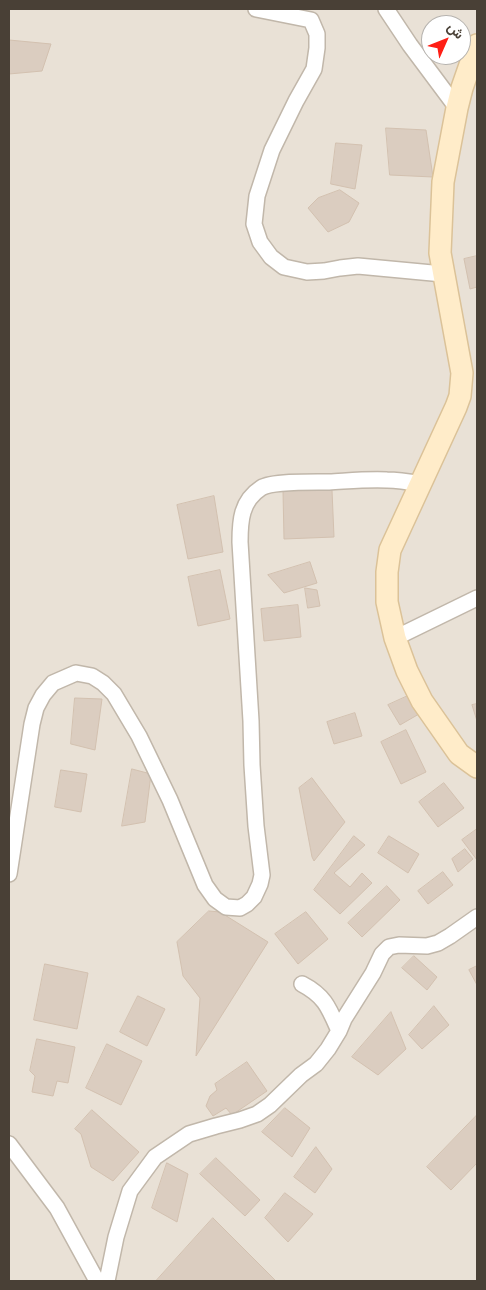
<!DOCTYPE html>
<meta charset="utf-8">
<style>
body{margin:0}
#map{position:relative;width:486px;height:1290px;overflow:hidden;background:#f5f0e9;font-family:"Titillium Web",Vazirmatn,sans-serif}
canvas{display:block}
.frame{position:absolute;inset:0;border:10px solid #494036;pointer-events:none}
.north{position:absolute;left:421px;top:15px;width:50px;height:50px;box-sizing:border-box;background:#fff;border:1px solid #b6b3af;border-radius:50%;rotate:46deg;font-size:14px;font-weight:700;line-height:20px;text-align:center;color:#494036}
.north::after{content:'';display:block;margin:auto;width:18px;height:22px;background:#ff1f16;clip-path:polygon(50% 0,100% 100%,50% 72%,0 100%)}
</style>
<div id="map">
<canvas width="486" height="1290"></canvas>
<div class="frame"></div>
<div class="north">ش</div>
</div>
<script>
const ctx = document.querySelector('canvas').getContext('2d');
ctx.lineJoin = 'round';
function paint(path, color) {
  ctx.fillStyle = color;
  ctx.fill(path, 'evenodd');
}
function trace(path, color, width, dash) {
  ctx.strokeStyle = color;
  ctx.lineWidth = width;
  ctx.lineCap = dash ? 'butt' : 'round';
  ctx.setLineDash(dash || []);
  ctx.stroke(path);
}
const residential = new Path2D(`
 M 9,9 L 477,9 L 477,1281 L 9,1281 ZM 431,25 L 461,25 L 461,55 L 431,55 Z`);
const building = new Path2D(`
 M 9,40 L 51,44 L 42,71 L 9,74 Z
 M 386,128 L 426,130 L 433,177 L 390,175 Z
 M 336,143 L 362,145 L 355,189 L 331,184 Z
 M 340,190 L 359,203 L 349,222 L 328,232 L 308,208 L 318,198 Z
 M 477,256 L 477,287 L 470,289 L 464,259 Z
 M 332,490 L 334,537 L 284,539 L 283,491 Z
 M 214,496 L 223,552 L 188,559 L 177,505 Z
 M 310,562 L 317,583 L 284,593 L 268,575 Z
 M 220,570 L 230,619 L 198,626 L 188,577 Z
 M 305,588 L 317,590 L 320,606 L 308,608 Z
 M 298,605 L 301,637 L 264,641 L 261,609 Z
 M 410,695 L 419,714 L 400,725 L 388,705 Z
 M 75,698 L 102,699 L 95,750 L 71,744 Z
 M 477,704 L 477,721 L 472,705 Z
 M 355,713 L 362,736 L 334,744 L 327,722 Z
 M 406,730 L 426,772 L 401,784 L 381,742 Z
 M 132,769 L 151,774 L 145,822 L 122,826 Z
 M 61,770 L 87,774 L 81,812 L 55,807 Z
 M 312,778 L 345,822 L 314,861 L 312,857 L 299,788 Z
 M 444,783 L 464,808 L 438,827 L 419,802 Z
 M 477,829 L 477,860 L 462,840 Z
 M 354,836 L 365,845 L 334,873 L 350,887 L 362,873 L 372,883 L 340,914 L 314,890 Z
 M 389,836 L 419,854 L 408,873 L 378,853 Z
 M 465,849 L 473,859 L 458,872 L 452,859 Z
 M 443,872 L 453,885 L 428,904 L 418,891 Z
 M 387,886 L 400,900 L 362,937 L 348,923 Z
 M 209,911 L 220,912 L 268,942 L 196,1056 L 200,998 L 183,976 L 177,942 Z
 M 306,912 L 328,939 L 298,964 L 275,934 Z
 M 414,956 L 437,977 L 427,990 L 402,968 Z
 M 45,964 L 88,973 L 77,1029 L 34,1020 Z
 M 477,966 L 477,985 L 469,970 Z
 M 138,996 L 165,1009 L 147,1046 L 120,1032 Z
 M 434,1006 L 449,1025 L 422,1049 L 409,1035 Z
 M 391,1012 L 406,1049 L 378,1075 L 352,1057 Z
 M 37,1039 L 75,1047 L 68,1083 L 57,1081 L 53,1096 L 32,1092 L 35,1076 L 30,1071 Z
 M 107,1044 L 142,1061 L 121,1105 L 86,1088 Z
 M 247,1062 L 267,1091 L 232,1115 L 226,1108 L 213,1116 L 206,1106 L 210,1096 L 217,1090 L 215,1084 Z
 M 285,1108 L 310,1128 L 292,1157 L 262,1132 Z
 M 92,1110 L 139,1152 L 113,1181 L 91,1167 L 81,1134 L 75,1129 Z
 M 477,1115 L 477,1163 L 451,1190 L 427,1167 Z
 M 316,1147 L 332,1169 L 315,1193 L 294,1177 Z
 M 216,1158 L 260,1200 L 245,1216 L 200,1174 Z
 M 167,1163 L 188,1174 L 177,1222 L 152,1208 Z
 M 285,1193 L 313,1214 L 288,1242 L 265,1218 Z
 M 213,1218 L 276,1281 L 156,1281 Z`);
const street = new Path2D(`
 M 256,9 L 311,20 L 317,34 L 317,48 L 314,69 L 296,101 L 272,150 L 257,196 L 254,224 L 260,242 L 271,257 L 284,267 L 307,272 L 324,271 L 340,268 L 358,266 L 443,274
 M 386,9 L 410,45 L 457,108
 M 395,638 L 477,598
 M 9,874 L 32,724 L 36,708 L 43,695 L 53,683 L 76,673 L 92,676 L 103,683 L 114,694 L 139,736 L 170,800 L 205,885 L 215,899 L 226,907 L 240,908 L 247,904 L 254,897 L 260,884 L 262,875 L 256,826 L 252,765 L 251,721 L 240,542 C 240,521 241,501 261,488 C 272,481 314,482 329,482 C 348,481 367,479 387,480 C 398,480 410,482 421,484
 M 302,984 C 325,996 329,1008 339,1031
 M 9,1144 L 57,1208 L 97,1281
 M 107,1281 L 116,1237 L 130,1191 L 155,1157 L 189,1134 L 216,1126 L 240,1120 L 257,1114 L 270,1105 L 301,1075 L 316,1064 L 328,1049 L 339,1031 L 344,1019 L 373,973 L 382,954 L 389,947 L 399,945 L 427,946 L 438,943 L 450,936 L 477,917`);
const secondary = new Path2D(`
 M 477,45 L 462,88 L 457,108 L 443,182 L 442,206 L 440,253 L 462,373 L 460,396 L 456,407 L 390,550 L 387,572 L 387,602 L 395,638 L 407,671 L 422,701 L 459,754 L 477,767`);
paint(residential, '#e9e1d6');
paint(building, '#dbcdc0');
trace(building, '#d3c1b0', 1);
trace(street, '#c1b7aa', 18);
trace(secondary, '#dbc298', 24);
trace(street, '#fff', 15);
trace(secondary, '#ffecc9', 21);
</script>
